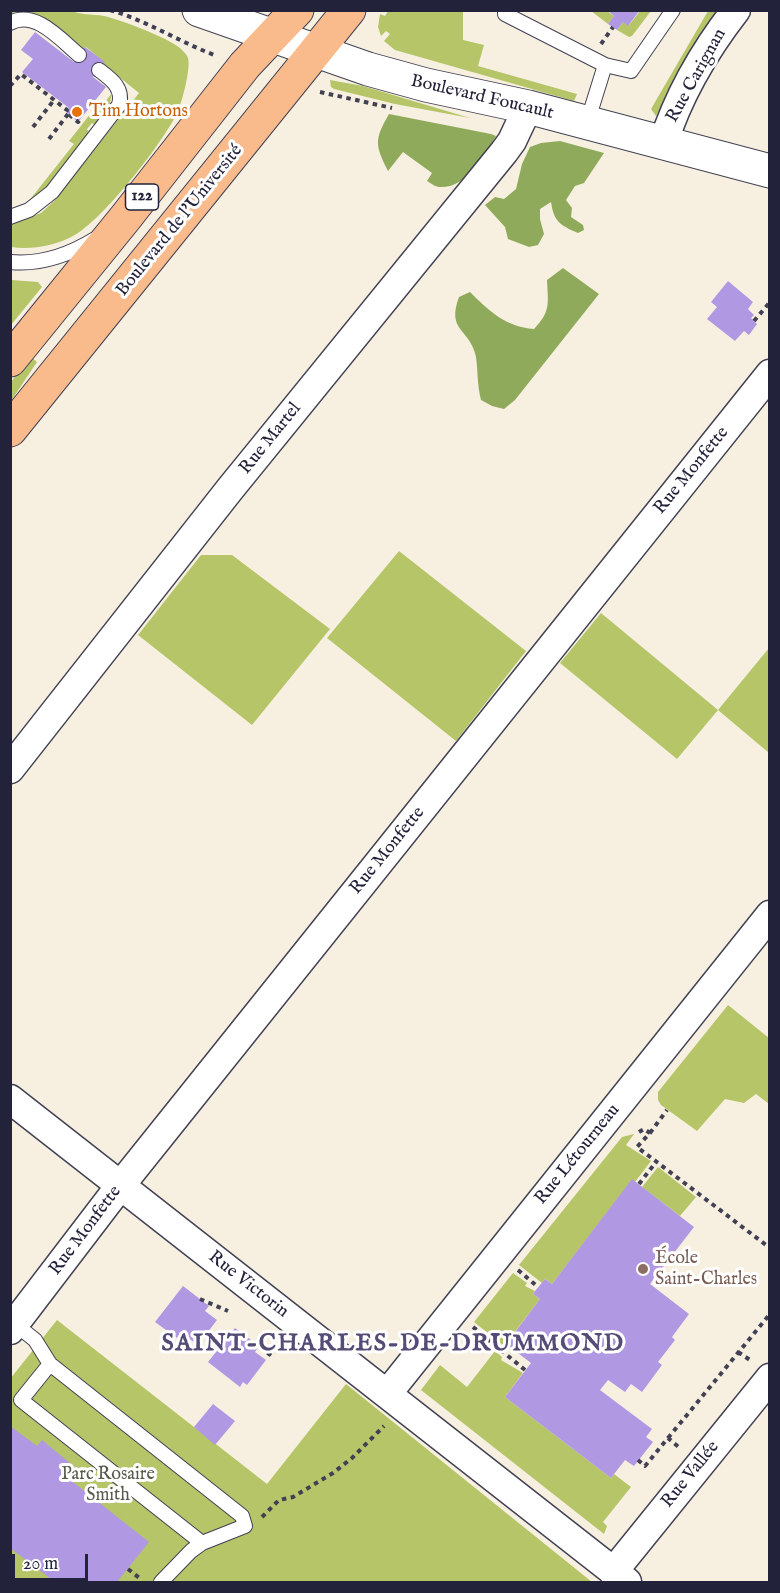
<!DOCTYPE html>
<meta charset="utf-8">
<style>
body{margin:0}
#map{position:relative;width:780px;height:1593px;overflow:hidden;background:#f7f0e1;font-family:"IM FELL English",serif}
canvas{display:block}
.frame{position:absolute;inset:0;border:12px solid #22223b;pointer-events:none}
.scale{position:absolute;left:12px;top:1554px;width:76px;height:27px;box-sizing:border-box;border:3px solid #22223b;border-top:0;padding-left:8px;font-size:18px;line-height:21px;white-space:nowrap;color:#22223b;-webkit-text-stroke:4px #fff;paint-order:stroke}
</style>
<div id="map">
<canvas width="780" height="1593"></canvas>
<div class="frame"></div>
<div class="scale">20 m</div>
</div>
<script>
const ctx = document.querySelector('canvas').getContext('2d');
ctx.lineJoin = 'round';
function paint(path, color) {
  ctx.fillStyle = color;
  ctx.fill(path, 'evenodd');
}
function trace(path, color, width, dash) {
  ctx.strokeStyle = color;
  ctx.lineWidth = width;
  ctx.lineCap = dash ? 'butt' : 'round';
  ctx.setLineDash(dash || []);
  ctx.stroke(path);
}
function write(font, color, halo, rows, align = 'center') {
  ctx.font = font + ' "IM FELL English",serif';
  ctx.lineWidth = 6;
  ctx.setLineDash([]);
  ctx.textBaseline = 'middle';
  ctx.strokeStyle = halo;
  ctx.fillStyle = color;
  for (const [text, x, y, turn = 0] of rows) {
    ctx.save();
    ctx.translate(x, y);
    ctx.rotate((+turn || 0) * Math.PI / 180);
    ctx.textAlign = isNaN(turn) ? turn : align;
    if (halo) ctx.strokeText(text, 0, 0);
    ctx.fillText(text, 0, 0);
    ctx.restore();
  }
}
const green = new Path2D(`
 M 68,10 C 80,15 92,14 104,16 C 119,19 175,40 183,51 C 185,53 187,55 188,58 C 191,68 182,102 178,111 C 164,142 102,221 73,236 C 55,246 30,250 11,247 L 11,224 L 41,213 L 54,201 L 139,93 L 103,64 L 104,62 L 86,47 L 84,49 C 63,33 39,3 10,14 L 12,11 Z
 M 388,11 L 463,11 L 463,40 L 484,45 L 478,66 L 577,94 L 574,101 L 395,50 L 384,41 L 390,34 L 386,31 L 381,36 L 378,27 L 380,14 L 385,16 Z
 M 591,11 L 607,11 L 614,16 L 608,24 Z
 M 640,11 L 651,11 L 632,36 L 629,37 L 617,30 L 623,22 L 629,25 Z
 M 708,11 L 717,11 L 656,116 L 651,109 Z
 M 330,80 L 363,86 L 470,118 L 395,104 L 334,89 L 331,87 Z
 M 111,94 C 112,106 103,115 95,125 L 92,123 L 87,129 L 89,132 L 43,191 L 28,202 L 74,144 L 69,141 L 91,113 L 95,116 Z
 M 11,280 L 38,282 L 42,287 L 11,325 Z
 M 30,356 L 37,362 L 11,401 L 11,382 Z
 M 399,551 L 526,651 L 456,741 L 327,638 Z
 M 201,555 L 232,555 L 330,629 L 252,725 L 138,635 Z
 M 601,613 L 718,710 L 769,648 L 769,753 L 718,710 L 677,759 L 560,663 Z
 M 728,1005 L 769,1038 L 769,1104 L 756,1094 L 744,1103 L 725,1099 L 697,1131 L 661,1105 L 658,1100 L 658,1092 Z
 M 634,1134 L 626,1145 L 651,1161 L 635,1182 L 632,1180 L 552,1284 L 545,1279 L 542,1283 L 519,1265 L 622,1137 Z
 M 658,1167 L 696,1197 L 680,1216 L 642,1187 Z
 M 513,1273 L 527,1283 L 525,1286 L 535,1291 L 533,1294 L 540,1299 L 504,1346 L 474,1322 Z
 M 57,1320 L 267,1484 L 346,1384 L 592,1582 L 11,1582 L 10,1379 Z
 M 495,1351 L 502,1357 L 501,1360 L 523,1373 L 505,1397 L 611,1478 L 614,1474 L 631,1487 L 603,1522 L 607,1526 L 604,1534 L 421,1390 L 440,1365 L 467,1387 Z`);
const forest = new Path2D(`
 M 389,114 L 491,134 L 496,136 C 484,156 467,189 439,187 C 436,187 430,183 427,181 L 432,173 L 403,152 L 388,171 C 375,145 374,140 389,114 Z
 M 560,141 L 604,153 L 584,183 L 575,186 L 566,200 L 572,208 L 571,217 L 583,225 L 584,230 L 578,233 C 560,225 554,222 551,202 L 540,209 L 540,219 L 544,234 L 538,245 L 529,247 L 508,239 L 505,227 L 485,205 L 495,197 L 504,199 L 516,189 L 522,164 L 530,147 L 541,143 Z
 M 563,268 L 599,294 L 515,400 L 504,409 L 492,406 L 481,400 C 477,385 478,371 476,357 C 470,328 446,332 459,297 L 470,292 C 489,311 506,327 534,329 C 551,311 548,304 547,280 Z`);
const building = new Path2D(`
 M 607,10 L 640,10 L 628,26 L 623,22 L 617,30 L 608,24 L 614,16 Z
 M 35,32 L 74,62 L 85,47 L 105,62 L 93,77 L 106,87 L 78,122 L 66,112 L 69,108 L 22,72 L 33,59 L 21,50 Z
 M 728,281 L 753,302 L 748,309 L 754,315 L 751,318 L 757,324 L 749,335 L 744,331 L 735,341 L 707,319 L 717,307 L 711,302 Z
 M 632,1179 L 694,1227 L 650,1284 L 689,1314 L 672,1337 L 675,1340 L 658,1362 L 662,1365 L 642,1392 L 631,1384 L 625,1392 L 608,1380 L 600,1390 L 652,1429 L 646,1437 L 653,1442 L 634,1466 L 625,1460 L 611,1478 L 505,1397 L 531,1363 L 506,1344 L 540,1299 L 533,1294 L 535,1291 L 545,1279 L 552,1284 Z
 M 183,1286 L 209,1306 L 205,1311 L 217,1320 L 198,1345 L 181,1333 L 177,1338 L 155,1322 Z
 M 235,1328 L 259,1346 L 255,1352 L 266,1360 L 247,1385 L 243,1382 L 240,1387 L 208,1362 Z
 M 213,1404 L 235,1421 L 215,1445 L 194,1427 Z
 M 10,1426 L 37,1446 L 42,1440 L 76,1468 L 68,1478 L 149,1542 L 117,1582 L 55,1582 L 10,1548 Z`);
const path = new Path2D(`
 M 110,10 C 148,21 181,43 217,56
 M 601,44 L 613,27
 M 10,86 L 21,74 L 67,110 L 66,112 L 78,122 L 80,120
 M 320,92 L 392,108
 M 33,127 L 54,100
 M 49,139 L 68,114
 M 754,321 L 770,302
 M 639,1132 L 644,1129 L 650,1133 L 637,1147 L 770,1248
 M 650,1133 L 667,1110
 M 639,1184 L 656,1162
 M 518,1270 L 538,1287
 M 200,1299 L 228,1311
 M 473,1327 L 525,1370
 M 253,1342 L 273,1357
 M 738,1352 L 750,1360
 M 668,1438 L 770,1314
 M 638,1460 L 645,1466 L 668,1438 L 681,1449
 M 262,1517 L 279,1500 L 293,1497 L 333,1473 L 352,1458 L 384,1426
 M 128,1569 L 142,1580`);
const service = new Path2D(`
 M 505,10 L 505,14 L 605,65
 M 10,23 C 35,9 61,40 79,55
 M 587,123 L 605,65 L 631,71 L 673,10
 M 10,217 L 29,210 L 52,192 L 119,105 C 124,88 111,79 99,70
 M 10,262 C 41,265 69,255 95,239
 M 15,1324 L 35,1340 L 50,1364 L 242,1516 L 245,1526 L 202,1543 L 191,1551 L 161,1582
 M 50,1364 L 21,1400 L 202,1543`);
const minor = new Path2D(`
 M 663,144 C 678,96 705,50 736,10
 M 10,769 L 230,489 L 504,152 L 512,141 L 528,107
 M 10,1099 L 627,1582
 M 10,1330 L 120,1186 L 770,374
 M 387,1394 L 770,915
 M 613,1572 L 770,1378`);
const tertiary = new Path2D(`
 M 199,10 L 368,69 L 426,85 L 528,107 L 770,171`);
const primary = new Path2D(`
 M 10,360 L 126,217 L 245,65 L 297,10
 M 10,430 L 349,10`);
const markers = [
 [77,112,6,"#e8710a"],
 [643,1269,6,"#8d6e63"]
];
const shields = [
 [142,197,33]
];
const shieldNames = [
 ["122",142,197]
];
const streetNames = [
 ["Rue Carignan",697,76,-61],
 ["Boulevard Foucault",482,98,13],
 ["Boulevard de l'Université",180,221,-51],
 ["Rue Martel",271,439,-51],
 ["Rue Monfette",692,471,-51],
 ["Rue Monfette",388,851,-51],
 ["Rue Létourneau",578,1155,-51],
 ["Rue Monfette",86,1231,-53],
 ["Rue Victorin",248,1285,38],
 ["Rue Vallée",691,1475,-51]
];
const foodNames = [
 ["Tim Hortons",89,112]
];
const educationNames = [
 ["École",655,1259],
 ["Saint-Charles",655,1280]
];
const parkNames = [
 ["Parc Rosaire",108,1475],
 ["Smith",108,1496]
];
const districtNames = [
 ["SAINT-CHARLES-DE-DRUMMOND",393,1345]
];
paint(green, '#b5c568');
paint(forest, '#90aa5c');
paint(building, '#b198e3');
trace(service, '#424154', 16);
trace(minor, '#424154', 31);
trace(tertiary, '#424154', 35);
trace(primary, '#424154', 35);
trace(path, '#424154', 4, [4.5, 4.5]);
trace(service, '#fff', 14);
trace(minor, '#fff', 28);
trace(tertiary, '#fff', 33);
trace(primary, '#fabb8c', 33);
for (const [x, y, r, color] of markers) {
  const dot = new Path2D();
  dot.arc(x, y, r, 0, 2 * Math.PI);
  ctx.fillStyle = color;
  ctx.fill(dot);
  trace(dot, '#fff', 2);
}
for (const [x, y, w] of shields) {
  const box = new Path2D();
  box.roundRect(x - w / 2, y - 13, w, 26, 4.5);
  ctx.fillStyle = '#fff';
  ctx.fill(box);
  trace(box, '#22223b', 1.5);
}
write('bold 16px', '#22223b', null, shieldNames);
write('18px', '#22223b', '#fff', streetNames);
write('18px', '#c56008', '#fff', foodNames, 'left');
write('18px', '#785e54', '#fff', educationNames, 'left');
write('18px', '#555b4b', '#fff', parkNames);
ctx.letterSpacing = '1.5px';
write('bold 24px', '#544b76', '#fff', districtNames);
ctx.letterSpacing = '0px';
</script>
